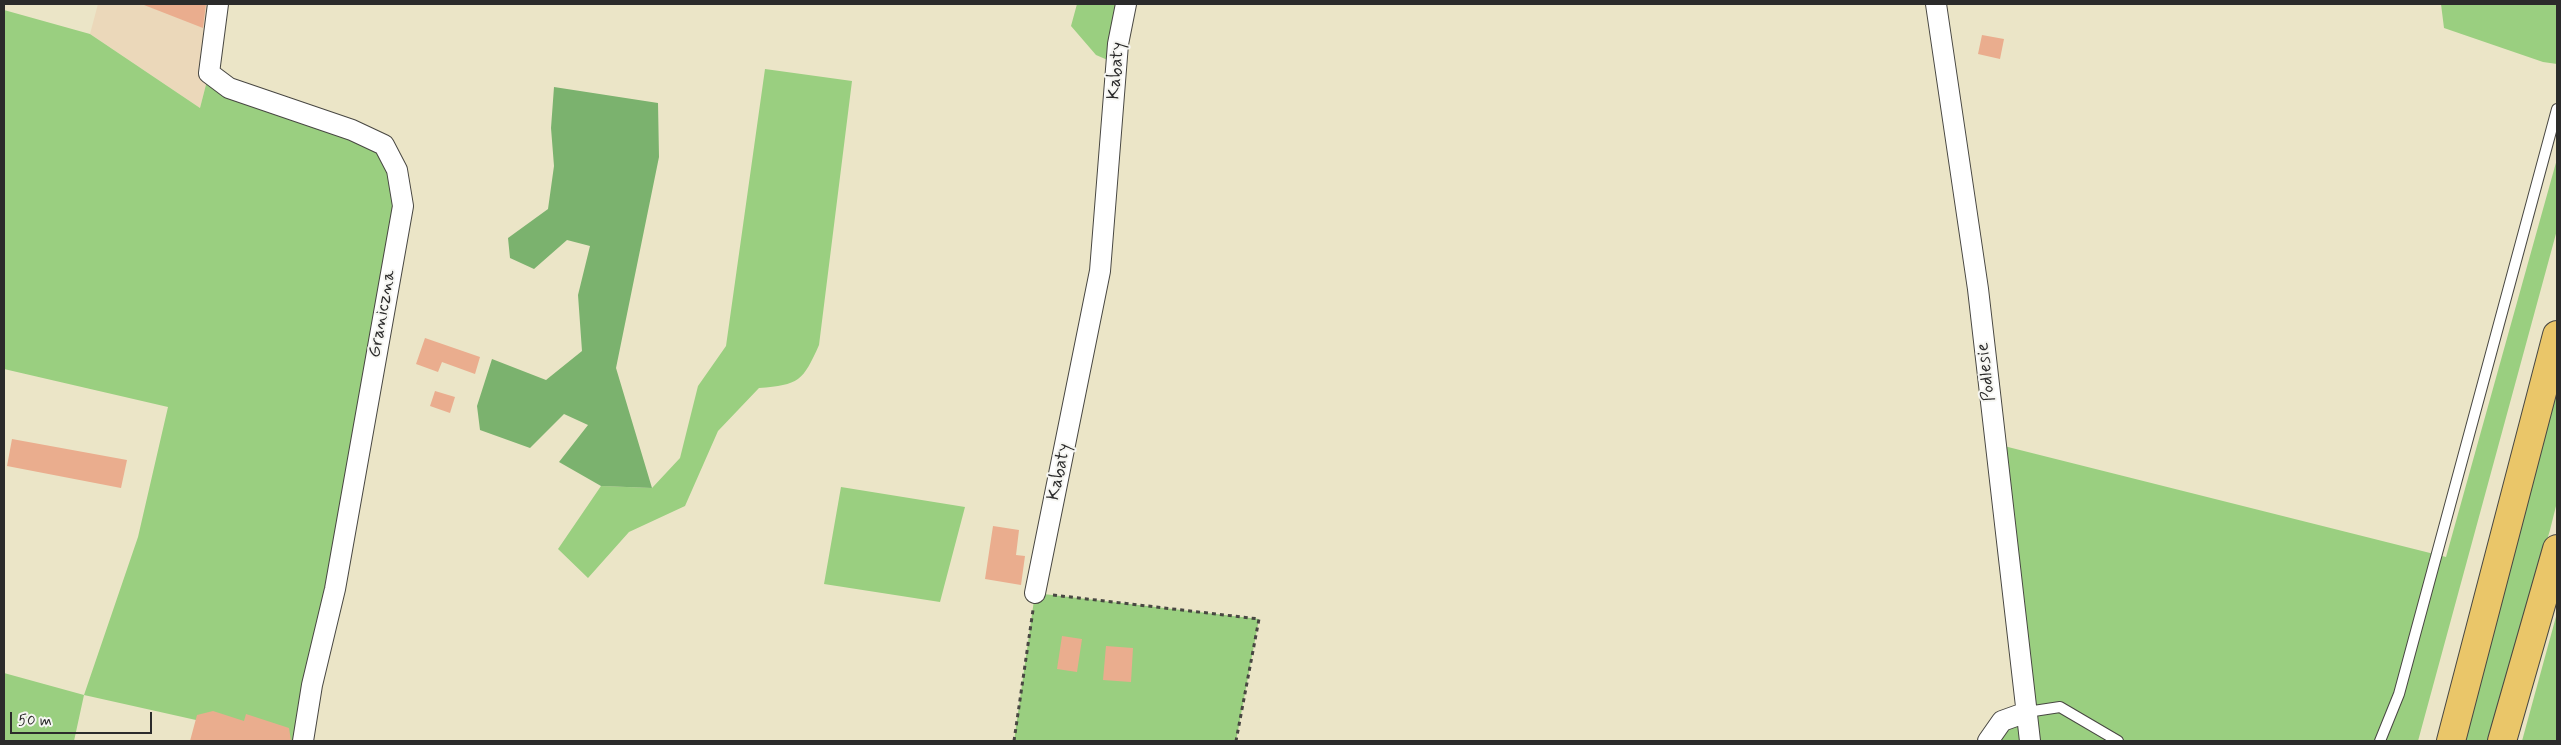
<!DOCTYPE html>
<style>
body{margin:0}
#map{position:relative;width:2561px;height:745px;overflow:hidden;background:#ebe5c7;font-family:Mynerve,sans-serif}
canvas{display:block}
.frame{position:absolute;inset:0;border:5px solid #2b2b2b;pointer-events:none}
.scale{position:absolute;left:10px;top:712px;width:142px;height:22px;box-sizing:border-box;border:2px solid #2b2b2b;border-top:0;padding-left:6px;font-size:15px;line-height:18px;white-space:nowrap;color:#2b2b2b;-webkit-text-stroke:4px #f6f6f2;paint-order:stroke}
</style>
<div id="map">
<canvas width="2561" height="745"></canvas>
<div class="frame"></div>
<div class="scale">50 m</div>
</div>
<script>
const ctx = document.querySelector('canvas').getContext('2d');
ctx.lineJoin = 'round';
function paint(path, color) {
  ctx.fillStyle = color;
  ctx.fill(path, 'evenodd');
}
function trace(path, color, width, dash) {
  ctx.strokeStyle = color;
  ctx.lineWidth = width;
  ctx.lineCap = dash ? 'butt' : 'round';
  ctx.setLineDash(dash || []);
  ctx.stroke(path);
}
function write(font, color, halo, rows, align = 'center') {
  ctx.font = font + ' Mynerve,sans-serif';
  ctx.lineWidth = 4;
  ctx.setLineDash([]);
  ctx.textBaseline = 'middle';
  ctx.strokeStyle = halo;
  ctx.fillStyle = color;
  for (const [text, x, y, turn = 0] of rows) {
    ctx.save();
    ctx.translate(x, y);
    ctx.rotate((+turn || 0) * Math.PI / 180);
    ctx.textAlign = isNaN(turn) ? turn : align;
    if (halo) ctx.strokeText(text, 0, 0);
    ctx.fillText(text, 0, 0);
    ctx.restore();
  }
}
const built = new Path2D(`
 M 98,4 L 218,4 L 209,73 L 200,108 L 90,34 Z`);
const green = new Path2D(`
 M 1077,4 L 1126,4 L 1117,64 L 1096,55 L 1071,26 Z
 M 2441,4 L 2557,4 L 2557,64 L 2543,62 L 2444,28 Z
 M 4,10 L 90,34 L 200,108 L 209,73 L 384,145 L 403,206 L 303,741 L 290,741 L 84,695 L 74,741 L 4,741 L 4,673 L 84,695 L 138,537 L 168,407 L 4,369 Z
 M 765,69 L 852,81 L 819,345 C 803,381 799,385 759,388 L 718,431 L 685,506 L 629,532 L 588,578 L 558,549 L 601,486 L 652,488 L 680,458 L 698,386 L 726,346 Z
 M 2557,159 L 2557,230 L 2418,741 L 1988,741 L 2026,713 L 1996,444 L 2446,557 Z
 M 2557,388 L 2557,502 L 2550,530 L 2488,741 L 2464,741 Z
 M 841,487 L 965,507 L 940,602 L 824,584 Z
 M 1035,593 L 1259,619 L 1236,741 L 1014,741 Z
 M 2557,613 L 2557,741 L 2522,741 Z`);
const forest = new Path2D(`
 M 554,87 L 658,103 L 659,157 L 616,368 L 652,488 L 601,486 L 559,462 L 588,425 L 564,414 L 530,448 L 480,430 L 477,406 L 492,359 L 546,380 L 582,351 L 578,295 L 590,246 L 567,240 L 534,269 L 510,258 L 508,238 L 548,209 L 554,166 L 551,128 Z`);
const building = new Path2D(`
 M 144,4 L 206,4 L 203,28 L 144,5 Z
 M 1982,35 L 2004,39 L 2000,59 L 1978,54 Z
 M 425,338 L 480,357 L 475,374 L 442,362 L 438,372 L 416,364 Z
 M 435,391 L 455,397 L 450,413 L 430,406 Z
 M 12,439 L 127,460 L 121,488 L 7,466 Z
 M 993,526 L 1019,530 L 1016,555 L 1025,556 L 1021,585 L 985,579 Z
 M 1062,636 L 1082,639 L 1077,672 L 1057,669 Z
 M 1106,646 L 1133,648 L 1131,682 L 1103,680 Z
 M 213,711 L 244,721 L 246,714 L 289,728 L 291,741 L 190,741 L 197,715 Z`);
const path = new Path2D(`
 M 1053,595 L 1259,619 L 1236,741
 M 1014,741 L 1033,610`);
const service = new Path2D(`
 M 2027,712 L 2060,707 L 2118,741
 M 2380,741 L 2399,694 L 2557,109`);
const minor = new Path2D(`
 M 218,4 L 209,73 L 229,88 L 352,130 L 384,145 L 397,170 L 403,206 L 335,589 L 312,685 L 303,741
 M 1936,4 L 1978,289 L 2030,741
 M 1035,593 L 1100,271 L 1118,44 L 1126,4
 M 1988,741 L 2002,721 L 2027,712`);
const motorway = new Path2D(`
 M 2451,741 L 2557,335
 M 2502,741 L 2557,549`);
const streetNames = [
 ["Kabaty",1117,71,-85],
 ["Graniczna",383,314,-80],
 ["Podlesie",1987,372,-97],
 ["Kabaty",1060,472,-78]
];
paint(built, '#ebd8ba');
paint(green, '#9acf80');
paint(forest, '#7bb26e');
paint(building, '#eaad8e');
trace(service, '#484742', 12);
trace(minor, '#484742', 22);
trace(motorway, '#484742', 30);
trace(path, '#484742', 3, [4, 4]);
trace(service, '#fff', 10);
trace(minor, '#fff', 20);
trace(motorway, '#eac669', 28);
write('18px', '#2b2b2b', '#f6f6f2', streetNames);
</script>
